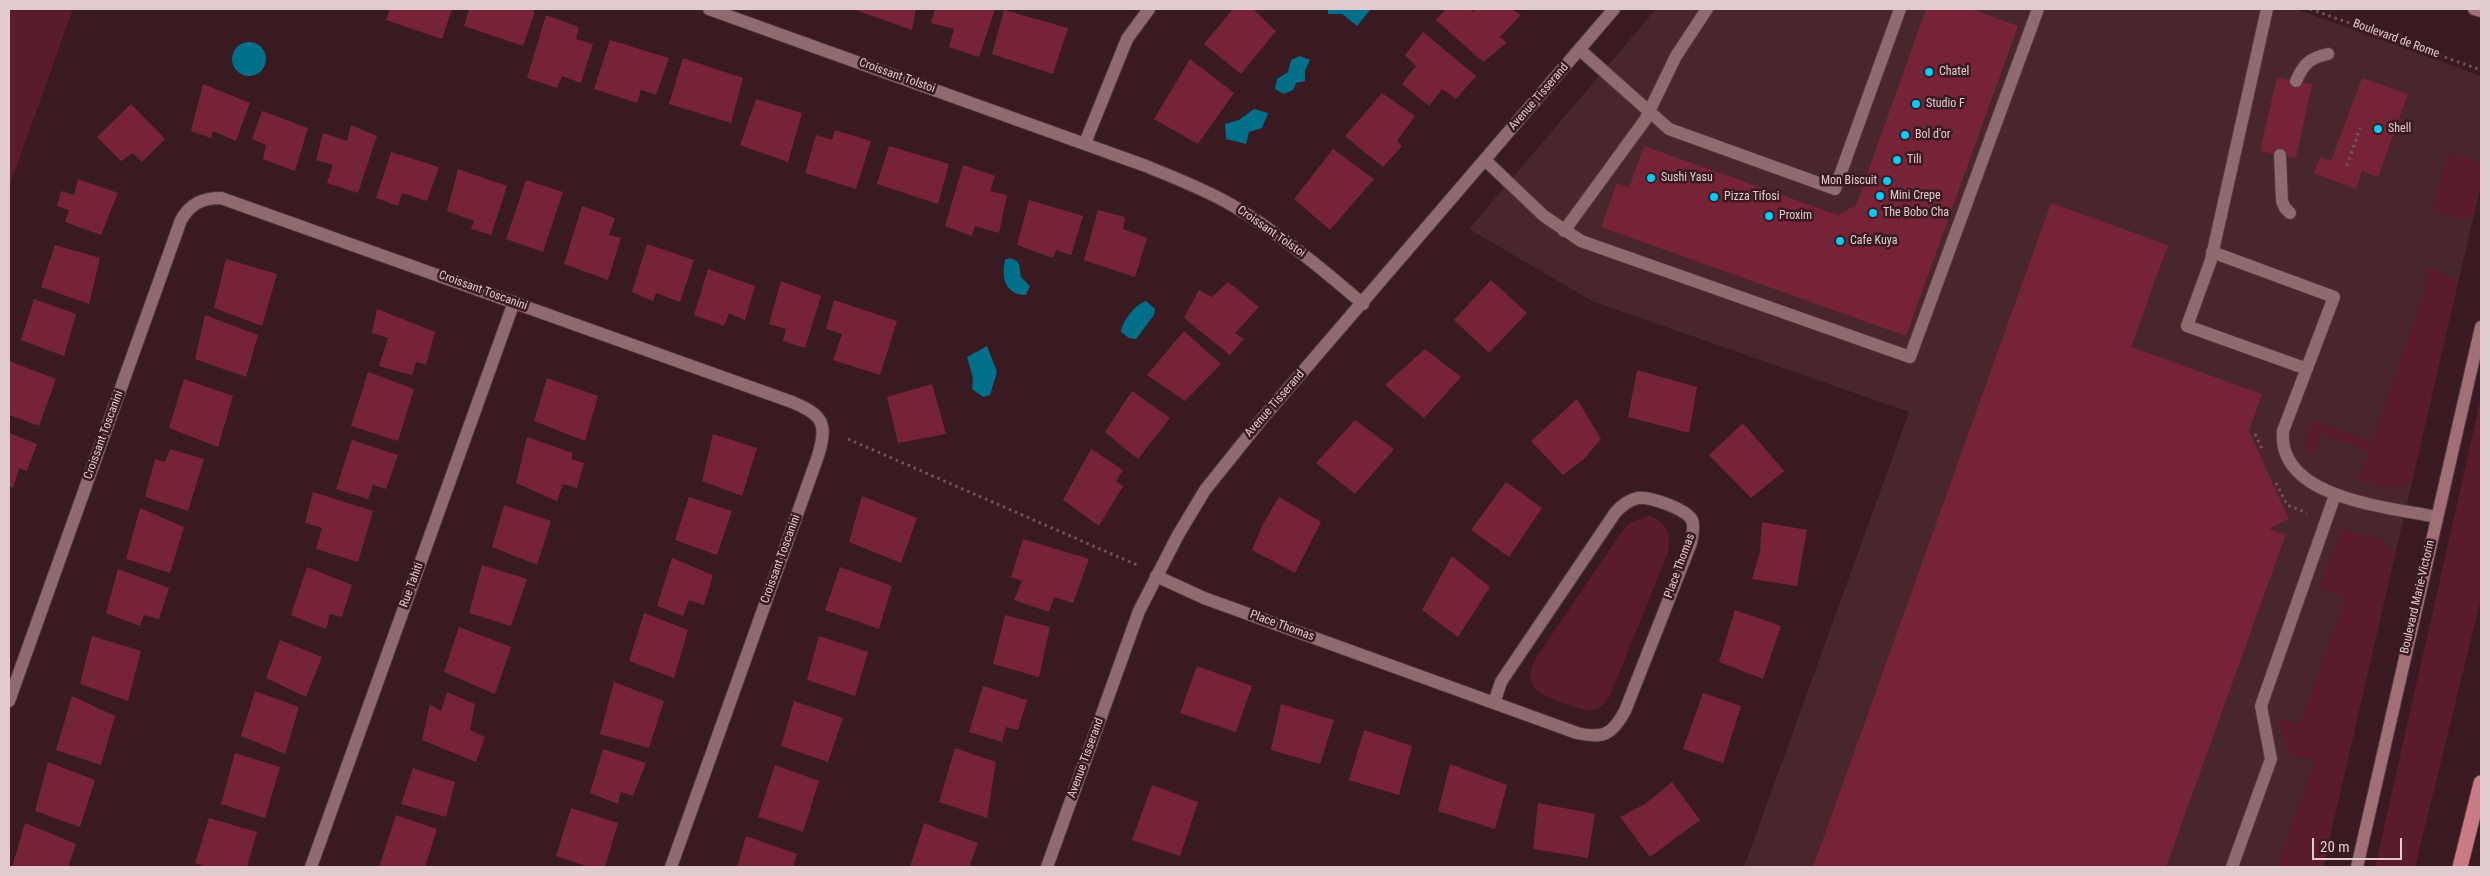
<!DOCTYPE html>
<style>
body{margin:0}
#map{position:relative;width:2490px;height:876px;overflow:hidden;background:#391a20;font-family:"Roboto Condensed",sans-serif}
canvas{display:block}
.frame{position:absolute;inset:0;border:10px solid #e1cbce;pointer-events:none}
.scale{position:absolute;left:2312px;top:838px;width:90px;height:22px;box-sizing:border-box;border:2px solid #e1cbce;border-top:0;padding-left:6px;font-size:15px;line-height:18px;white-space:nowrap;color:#e1cbce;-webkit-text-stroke:4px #391a20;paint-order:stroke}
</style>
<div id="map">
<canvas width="2490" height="876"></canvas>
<div class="frame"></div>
<div class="scale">20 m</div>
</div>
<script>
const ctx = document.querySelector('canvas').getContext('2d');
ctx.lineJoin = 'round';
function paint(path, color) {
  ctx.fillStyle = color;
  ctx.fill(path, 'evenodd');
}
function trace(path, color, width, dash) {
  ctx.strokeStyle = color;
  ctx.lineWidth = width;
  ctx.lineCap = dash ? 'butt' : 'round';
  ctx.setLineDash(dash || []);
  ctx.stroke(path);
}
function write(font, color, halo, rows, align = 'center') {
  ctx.font = font + ' "Roboto Condensed",sans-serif';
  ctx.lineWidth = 5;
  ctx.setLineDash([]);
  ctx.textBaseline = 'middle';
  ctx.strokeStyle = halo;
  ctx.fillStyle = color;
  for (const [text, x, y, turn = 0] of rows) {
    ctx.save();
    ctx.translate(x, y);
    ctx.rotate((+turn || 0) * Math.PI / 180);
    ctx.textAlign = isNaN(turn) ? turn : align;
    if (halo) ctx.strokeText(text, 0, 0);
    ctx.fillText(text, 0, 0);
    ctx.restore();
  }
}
const built = new Path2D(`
 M 1656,9 L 2296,9 L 2481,76 L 2481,184 L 2323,867 L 1744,867 L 1909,412 L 1592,301 L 1469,229 Z`);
const green = new Path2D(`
 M 9,9 L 73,9 L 9,187 Z
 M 2451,153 C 2459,156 2472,157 2478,162 C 2487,168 2477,203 2474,213 L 2463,220 L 2433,210 L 2446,157 Z
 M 2428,267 L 2458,280 L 2412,481 L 2399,489 L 2358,481 L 2369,451 L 2321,434 L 2313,457 C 2301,446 2307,435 2313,421 L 2372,441 L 2425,289 Z
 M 2481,398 L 2481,599 L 2415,867 L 2375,867 Z
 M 1650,516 C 1668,523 1671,534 1668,552 L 1610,696 C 1606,701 1602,707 1596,709 C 1587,712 1577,708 1569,705 C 1544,696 1519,689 1536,658 L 1623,530 L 1631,522 Z
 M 2341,529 L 2382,539 L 2394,554 L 2323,867 L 2277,867 L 2314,761 L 2288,752 L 2278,718 L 2300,724 L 2345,597 L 2320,588 Z`);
const water = new Path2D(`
 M 1328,9 L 1371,9 L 1357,26 L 1342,14 L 1328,14 Z
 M232 59a17 17 0 1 1 34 0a17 17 0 1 1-34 0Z
 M 1300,56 L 1310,60 L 1305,71 L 1305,81 L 1296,83 L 1293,90 L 1284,94 L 1275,89 L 1277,79 L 1288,72 L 1291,60 Z
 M 1254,109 L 1268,113 L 1262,128 L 1249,132 L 1246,144 L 1226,139 L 1225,124 L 1239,120 Z
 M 1010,258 C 1022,262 1019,266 1021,277 L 1030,286 L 1026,295 C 1005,295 1001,277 1005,260 Z
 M 1146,301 L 1155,309 L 1154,315 L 1136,339 L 1129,338 L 1121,332 C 1122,321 1136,304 1146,301 Z
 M 987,346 L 997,372 L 990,395 L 983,397 L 972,389 L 973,378 L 967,357 Z`);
const building = new Path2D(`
 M 390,9 L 452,9 L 442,39 L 386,20 Z
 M 469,9 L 529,9 L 535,11 L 523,46 L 464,26 Z
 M 853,9 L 916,9 L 912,30 Z
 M 935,9 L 995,9 L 979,57 L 949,47 L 954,29 L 931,23 Z
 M 1233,9 L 1253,9 L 1276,31 L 1241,74 L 1204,44 Z
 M 1446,9 L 1470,9 L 1473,12 L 1475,9 L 1511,9 L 1521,15 L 1500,37 L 1507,43 L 1483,62 L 1436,20 Z
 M 1926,9 L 1971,9 L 2018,26 L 1906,336 L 1601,227 L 1617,183 L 1629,188 L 1644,146 L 1838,215 L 1856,205 Z
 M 1004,10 L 1068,28 L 1053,74 L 992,54 Z
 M 546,15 L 579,27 L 576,39 L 593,44 L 581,83 L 562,76 L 557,88 L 527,78 Z
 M 1423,32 L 1476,76 L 1456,99 L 1442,89 L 1429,106 L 1402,84 L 1416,66 L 1405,55 Z
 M 610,40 L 669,58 L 656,95 L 641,90 L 637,103 L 594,89 Z
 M 683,58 L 743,78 L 731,123 L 669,104 Z
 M 1190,59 L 1234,93 L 1198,144 L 1154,119 Z
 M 2277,77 L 2312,84 L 2296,158 L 2260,151 Z
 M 2362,78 L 2408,94 L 2378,177 L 2362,171 L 2356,189 L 2314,173 L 2320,157 L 2331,161 Z
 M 203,84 L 250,103 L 236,141 L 213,131 L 211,138 L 191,131 Z
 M 1382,93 L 1415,116 L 1397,141 L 1402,146 L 1383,167 L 1345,136 Z
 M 756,99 L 802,113 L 788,162 L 740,145 Z
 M 131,104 L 165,139 L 142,162 L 133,153 L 121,161 L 97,137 Z
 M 262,111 L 308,128 L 295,171 L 263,159 L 266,145 L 252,139 Z
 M 351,125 L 377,136 L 358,193 L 327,183 L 333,165 L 316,160 L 323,133 L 347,141 Z
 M 835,130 L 871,141 L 856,189 L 805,173 L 816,135 L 832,140 Z
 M 889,146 L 949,164 L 938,204 L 877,184 Z
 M 1333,149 L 1374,179 L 1330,230 L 1294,199 Z
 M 391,152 L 439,167 L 427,201 L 402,193 L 398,206 L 376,198 Z
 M 963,165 L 995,176 L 990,191 L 1007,195 L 999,233 L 975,226 L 972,236 L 945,226 Z
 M 458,169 L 507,186 L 491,235 L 471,229 L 474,221 L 447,211 Z
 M 78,179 L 118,193 L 101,235 L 65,222 L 69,210 L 57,206 L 61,191 L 74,195 Z
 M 526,180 L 563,192 L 543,252 L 506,239 Z
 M 1029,200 L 1083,216 L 1071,255 L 1056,250 L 1053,258 L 1017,245 Z
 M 2051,203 L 2168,245 L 2131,347 L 2262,394 L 2249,431 L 2289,519 L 2269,529 L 2286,534 L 2166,867 L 1813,867 Z
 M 582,206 L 615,218 L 609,235 L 621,238 L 608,280 L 564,264 Z
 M 1098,210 L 1125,217 L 1123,229 L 1147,238 L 1135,277 L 1084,260 Z
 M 647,244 L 694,260 L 680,302 L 656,293 L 653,301 L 632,292 Z
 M 55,245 L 100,258 L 89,304 L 41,287 Z
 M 226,259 L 277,274 L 262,326 L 214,308 Z
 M 708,269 L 755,286 L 745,320 L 729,313 L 724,326 L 694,315 Z
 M 1491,280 L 1527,313 L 1489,353 L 1454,320 Z
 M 781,281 L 821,296 L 805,348 L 783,341 L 786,329 L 769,324 Z
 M 1228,282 L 1259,307 L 1235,333 L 1244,339 L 1230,355 L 1184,318 L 1199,290 L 1212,297 Z
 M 34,299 L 76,314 L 64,356 L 21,340 Z
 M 834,300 L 897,321 L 880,375 L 833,360 L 842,334 L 826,329 Z
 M 377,309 L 435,332 L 426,365 L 416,362 L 412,375 L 379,366 L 388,338 L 372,333 Z
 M 205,315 L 258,335 L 246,377 L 195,359 Z
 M 1184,331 L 1221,364 L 1185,401 L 1147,375 Z
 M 1425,349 L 1461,377 L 1424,418 L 1385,385 Z
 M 9,361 L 56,379 L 39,426 L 9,415 Z
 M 1637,370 L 1697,387 L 1689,433 L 1628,417 Z
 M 368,372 L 414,389 L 398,441 L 351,426 Z
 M 547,378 L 598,396 L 585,441 L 534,421 Z
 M 184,379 L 233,396 L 218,447 L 169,428 Z
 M 932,384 L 946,434 L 898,443 L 887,397 Z
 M 1132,391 L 1170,418 L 1138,459 L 1105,432 Z
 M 1577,399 L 1601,439 L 1584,459 L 1563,475 L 1531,441 Z
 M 1355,420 L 1394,449 L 1355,494 L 1316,463 Z
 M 1743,423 L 1784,471 L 1751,498 L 1709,455 Z
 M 9,433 L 37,444 L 27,471 L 19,468 L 13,488 L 9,486 Z
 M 713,434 L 757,448 L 742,496 L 702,481 Z
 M 527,437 L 573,453 L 571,459 L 584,463 L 577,488 L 563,484 L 557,501 L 516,483 Z
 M 352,440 L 398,455 L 386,489 L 373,485 L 368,499 L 336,489 Z
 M 170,449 L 204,459 L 188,511 L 145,497 L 155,459 L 165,462 Z
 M 1091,449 L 1123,470 L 1116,481 L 1123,486 L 1099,526 L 1063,500 Z
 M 1506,482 L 1542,508 L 1509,557 L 1471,530 Z
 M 313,492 L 373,511 L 358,562 L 316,549 L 322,528 L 305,523 Z
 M 862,496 L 917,518 L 901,563 L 849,542 Z
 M 689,497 L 732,511 L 717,555 L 675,540 Z
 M 1279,497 L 1321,522 L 1295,573 L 1252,550 L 1263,524 Z
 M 504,505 L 551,521 L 537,565 L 492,547 Z
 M 140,508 L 184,527 L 170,573 L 126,559 Z
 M 1762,522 L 1807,530 L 1797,586 L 1752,579 L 1760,552 Z
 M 1023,539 L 1089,559 L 1073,603 L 1054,597 L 1049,612 L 1014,600 L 1022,581 L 1011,577 Z
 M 1452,556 L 1490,587 L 1458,637 L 1422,610 Z
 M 672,558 L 713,575 L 704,605 L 689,600 L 683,616 L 657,606 Z
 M 482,565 L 527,579 L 511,626 L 469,613 Z
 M 307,567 L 352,585 L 342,617 L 330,614 L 326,629 L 291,615 Z
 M 840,567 L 892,586 L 879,629 L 825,610 Z
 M 118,569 L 169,588 L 159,619 L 144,615 L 140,626 L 106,613 Z
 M 1735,610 L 1781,626 L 1763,679 L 1719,662 Z
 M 644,613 L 688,630 L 674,678 L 629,661 Z
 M 1005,615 L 1050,627 L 1039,677 L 993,664 Z
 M 459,627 L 511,647 L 495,694 L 444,672 Z
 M 92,636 L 141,651 L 128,701 L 80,684 Z
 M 819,636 L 868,652 L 855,696 L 807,680 Z
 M 280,640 L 322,657 L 306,697 L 266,678 Z
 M 1197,666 L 1252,686 L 1236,732 L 1180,713 Z
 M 614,682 L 664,701 L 649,748 L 600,734 Z
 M 983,686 L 1027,700 L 1018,730 L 1006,727 L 1002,742 L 969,732 Z
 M 255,691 L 299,707 L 285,754 L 241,736 Z
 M 447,692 L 475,704 L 470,730 L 485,737 L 476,762 L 422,740 L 430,704 L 441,711 Z
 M 1703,693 L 1741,706 L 1723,763 L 1683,749 Z
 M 72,696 L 115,716 L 101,765 L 56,750 Z
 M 794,701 L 843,718 L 828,762 L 781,746 Z
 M 1281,704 L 1334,720 L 1320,764 L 1271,750 Z
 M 1364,730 L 1412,746 L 1399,795 L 1349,780 Z
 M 955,748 L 996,762 L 987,818 L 939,802 Z
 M 603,749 L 646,763 L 633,796 L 621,792 L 618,804 L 590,793 Z
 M 235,753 L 280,767 L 265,818 L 221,804 Z
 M 48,762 L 95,780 L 80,827 L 35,811 Z
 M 1450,764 L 1507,785 L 1495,829 L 1438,811 Z
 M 775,765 L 819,781 L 803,832 L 758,817 Z
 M 413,768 L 455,782 L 446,817 L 401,804 Z
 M 1672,782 L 1700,820 L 1650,857 L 1620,817 L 1645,804 Z
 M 1152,785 L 1198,802 L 1180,856 L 1132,840 Z
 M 1538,803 L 1595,814 L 1588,858 L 1533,849 Z
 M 571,808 L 618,823 L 605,867 L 589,867 L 556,856 Z
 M 396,815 L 437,829 L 425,867 L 379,867 Z
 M 209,818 L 257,832 L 247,867 L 207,867 L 195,863 Z
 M 25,823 L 76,844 L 68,867 L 12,867 Z
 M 924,823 L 978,843 L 969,867 L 910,867 Z
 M 746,836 L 797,854 L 793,867 L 737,867 Z`);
const path = new Path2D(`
 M 2310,9 L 2481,70
 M 2347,166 L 2360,128
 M 2255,434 L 2262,449
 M 848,439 L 1137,565
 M 2276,483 L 2287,505 L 2307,513`);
const service = new Path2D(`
 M 2267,9 L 2211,260 L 2187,326 L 2307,369
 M 1580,50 L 1669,129 L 1835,189 L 1900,9
 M 2296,81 C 2304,63 2310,58 2328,54
 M 2280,155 L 2282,201 L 2285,208 L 2290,213
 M 1485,160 L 1544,216 L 1581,241 L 1910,357 L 2038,9
 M 1564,231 L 1645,120 L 1676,56 L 1707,9
 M 2212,252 L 2334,297 L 2283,431 C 2277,499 2389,507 2436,517
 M 2232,867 L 2271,759 L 2261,706 L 2335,495`);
const minor = new Path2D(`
 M 709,9 L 1146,166 C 1175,178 1204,189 1230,204 C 1278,232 1321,268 1363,304
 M 1085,143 L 1127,39 L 1149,9
 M 1156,576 L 1204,598 L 1577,733 C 1603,739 1612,735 1625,711 L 1691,543 C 1692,535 1695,527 1692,520 C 1686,509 1649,496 1638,498 C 1628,500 1621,506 1615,513 L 1509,670 L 1501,682 L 1494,703
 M 9,701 L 181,220 C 190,204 202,198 221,198 L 792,402 C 823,415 828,423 818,456 L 671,867
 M 311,867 L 514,302`);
const tertiary = new Path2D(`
 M 1047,867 L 1139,611 L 1178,535 L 1205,490 L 1262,419 L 1614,9`);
const secondary = new Path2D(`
 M 2474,9 L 2481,11
 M 2357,867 L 2481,327`);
const motorway = new Path2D(`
 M 2460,867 L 2481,783`);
const markers = [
 [1929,72,5,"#00cbf9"],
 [1916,104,5,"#00cbf9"],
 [2378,129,5,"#00cbf9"],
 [1905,135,5,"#00cbf9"],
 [1897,160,5,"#00cbf9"],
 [1651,178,5,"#00cbf9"],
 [1887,181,5,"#00cbf9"],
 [1880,196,5,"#00cbf9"],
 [1714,197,5,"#00cbf9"],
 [1873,213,5,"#00cbf9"],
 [1769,216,5,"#00cbf9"],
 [1840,241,5,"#00cbf9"]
];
const streetNames = [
 ["Boulevard de Rome",2396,39,20],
 ["Croissant Tolstoi",897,76,20],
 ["Avenue Tisserand",1539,97,-49],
 ["Croissant Tolstoi",1271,232,35],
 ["Croissant Toscanini",483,291,20],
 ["Avenue Tisserand",1275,404,-49],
 ["Croissant Toscanini",104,435,-70],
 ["Croissant Toscanini",781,559,-70],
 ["Place Thomas",1680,566,-70],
 ["Rue Tahiti",412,585,-70],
 ["Boulevard Marie-Victorin",2418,597,-77],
 ["Place Thomas",1282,626,20],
 ["Avenue Tisserand",1086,758,-70]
];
const poiNames = [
 ["Chatel",1939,72],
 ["Studio F",1926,104],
 ["Shell",2388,129],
 ["Bol d'or",1915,135],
 ["Tili",1907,160],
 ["Sushi Yasu",1661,178],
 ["Mon Biscuit",1877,181,"right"],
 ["Mini Crepe",1890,196],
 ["Pizza Tifosi",1724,197],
 ["The Bobo Cha",1883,213],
 ["Proxim",1779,216],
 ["Cafe Kuya",1850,241]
];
paint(built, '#49252c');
paint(green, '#5a1b2b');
paint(water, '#006f8a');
paint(building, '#762338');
trace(service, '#51383d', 14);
trace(minor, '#51383d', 14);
trace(tertiary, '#51383d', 14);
trace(secondary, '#51383d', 14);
trace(motorway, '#51383d', 17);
trace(path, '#705459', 3, [2.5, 4]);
trace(service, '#8f6a6f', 12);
trace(minor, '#8f6a6f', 12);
trace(tertiary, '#8f6a6f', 12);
trace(secondary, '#a16f76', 12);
trace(motorway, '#cb7a88', 15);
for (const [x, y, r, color] of markers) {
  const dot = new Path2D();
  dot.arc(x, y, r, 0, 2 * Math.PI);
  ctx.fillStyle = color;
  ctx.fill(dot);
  trace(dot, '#391a20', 2);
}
write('12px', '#e1cbce', '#391a20', streetNames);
write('12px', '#e1cbce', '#391a20', poiNames, 'left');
</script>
